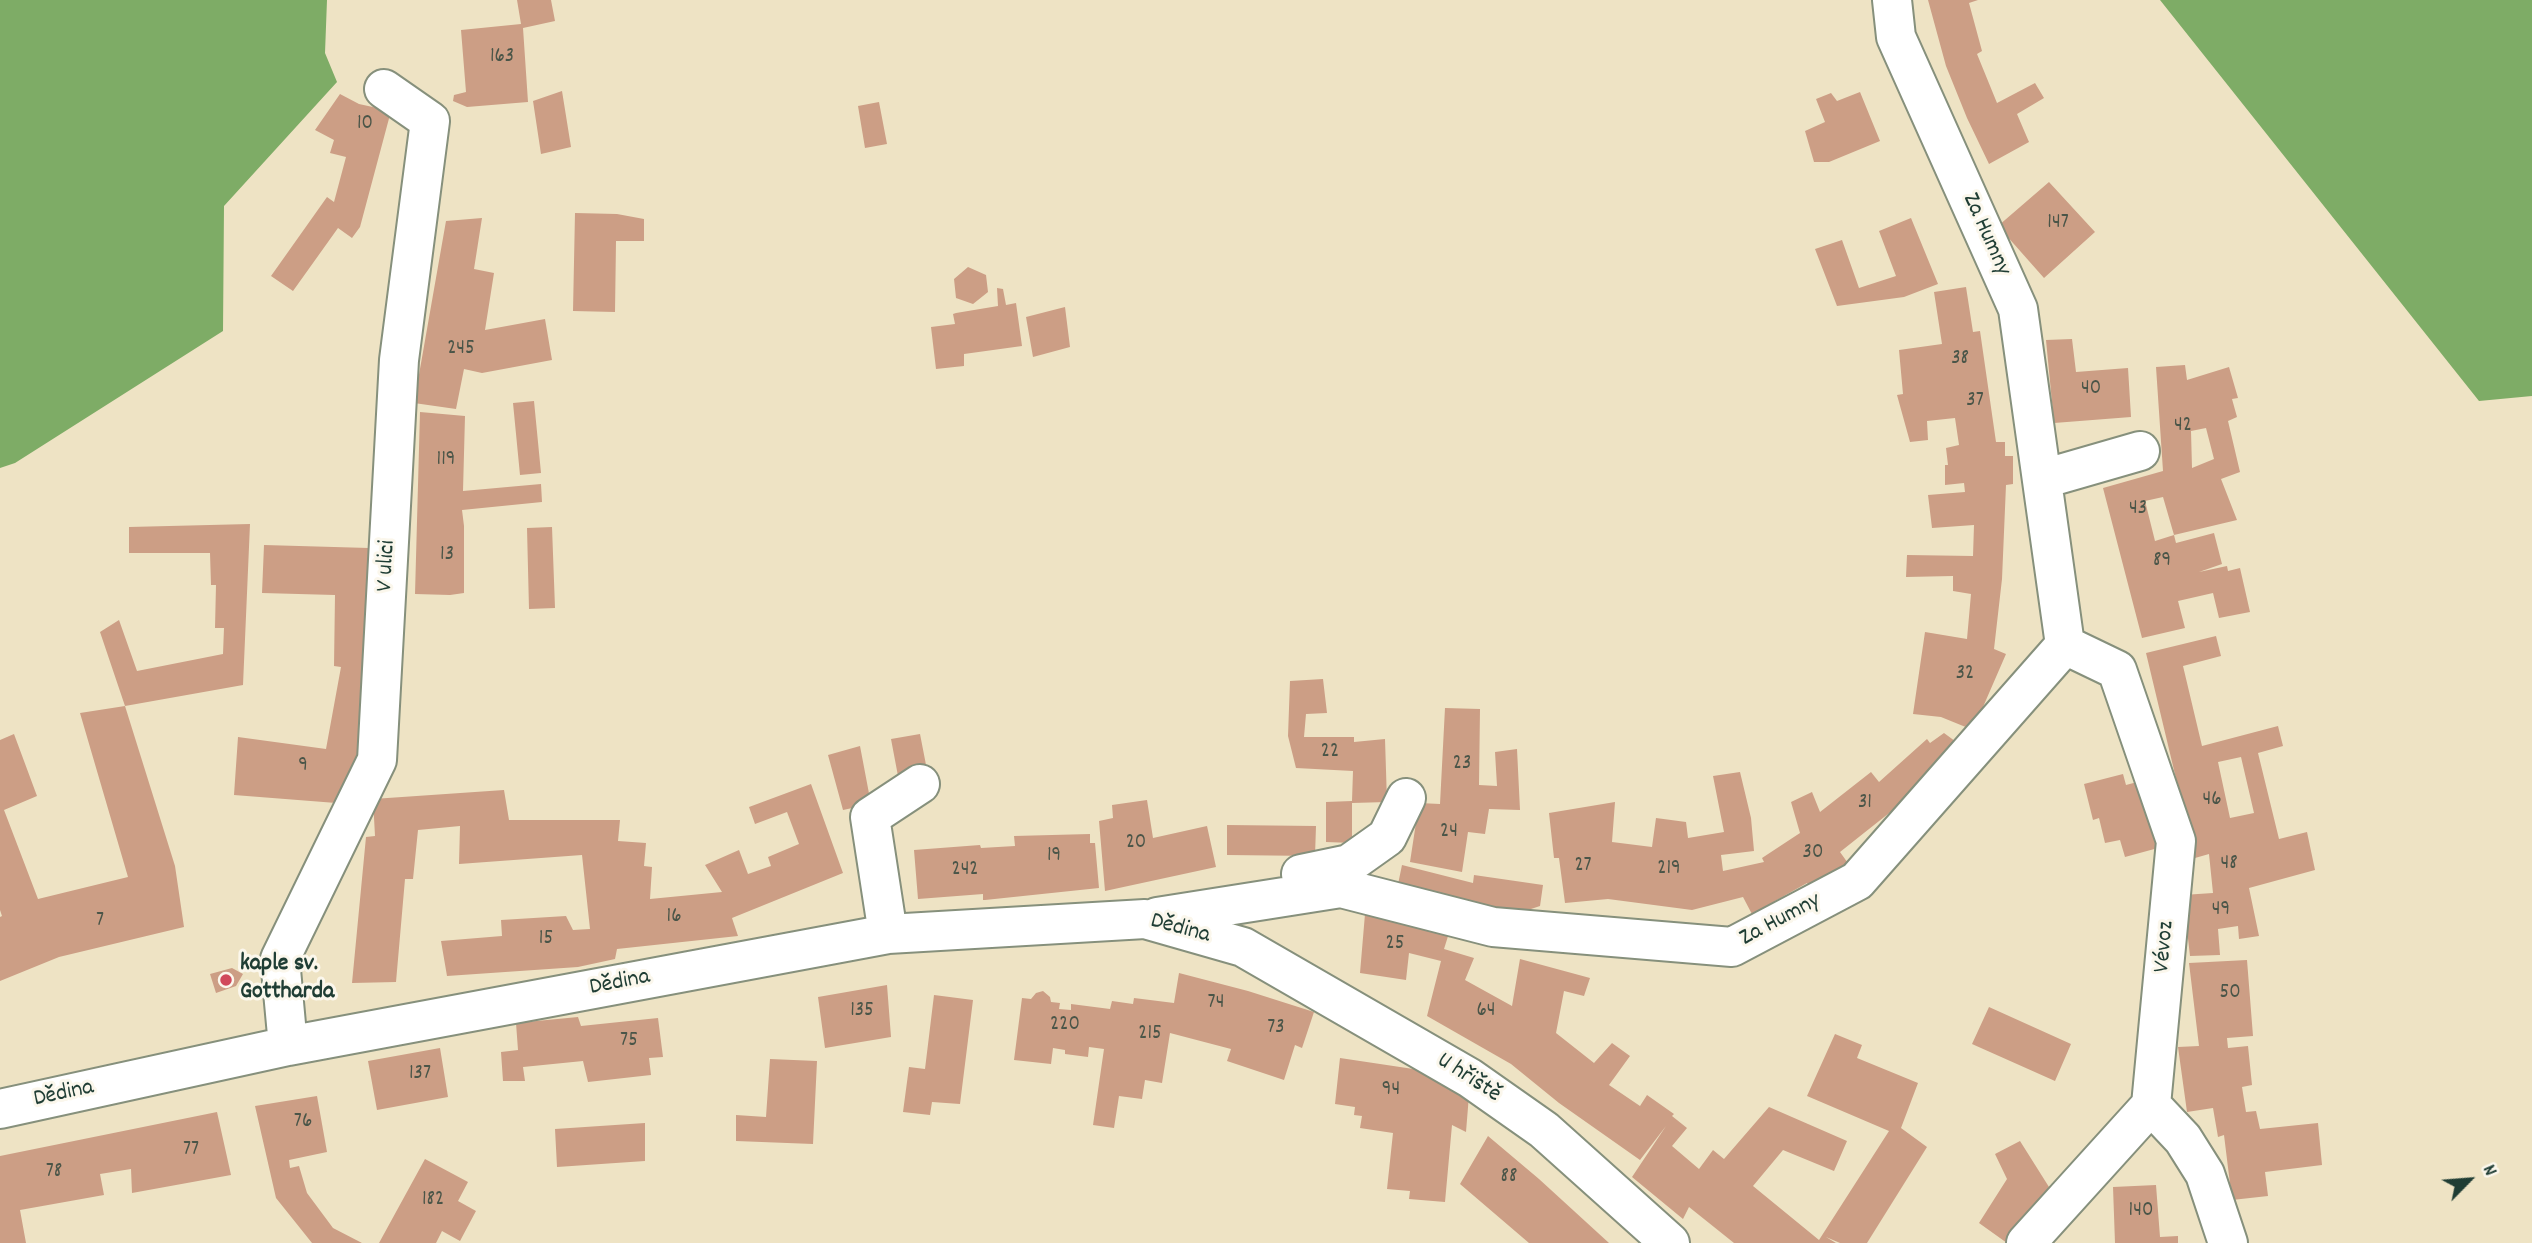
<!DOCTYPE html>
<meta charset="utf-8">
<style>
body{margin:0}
#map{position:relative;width:2532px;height:1243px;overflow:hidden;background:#eee3c4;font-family:Dekko,sans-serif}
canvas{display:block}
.north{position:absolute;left:2434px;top:1145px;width:70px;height:70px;-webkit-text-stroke:5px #fbf7ec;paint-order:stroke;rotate:65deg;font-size:19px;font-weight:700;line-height:28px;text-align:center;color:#1f3d34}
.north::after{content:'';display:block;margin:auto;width:24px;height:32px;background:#1f3d34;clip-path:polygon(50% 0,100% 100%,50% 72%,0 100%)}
</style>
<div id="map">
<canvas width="2532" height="1243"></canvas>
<div class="north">N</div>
</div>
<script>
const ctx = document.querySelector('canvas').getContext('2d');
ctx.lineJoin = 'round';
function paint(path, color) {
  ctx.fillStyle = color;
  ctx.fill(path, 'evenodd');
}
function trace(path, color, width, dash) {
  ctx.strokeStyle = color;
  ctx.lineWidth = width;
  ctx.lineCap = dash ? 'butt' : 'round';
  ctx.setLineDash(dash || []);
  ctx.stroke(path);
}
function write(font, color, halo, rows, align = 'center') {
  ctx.font = font + ' Dekko,sans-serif';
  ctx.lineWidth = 6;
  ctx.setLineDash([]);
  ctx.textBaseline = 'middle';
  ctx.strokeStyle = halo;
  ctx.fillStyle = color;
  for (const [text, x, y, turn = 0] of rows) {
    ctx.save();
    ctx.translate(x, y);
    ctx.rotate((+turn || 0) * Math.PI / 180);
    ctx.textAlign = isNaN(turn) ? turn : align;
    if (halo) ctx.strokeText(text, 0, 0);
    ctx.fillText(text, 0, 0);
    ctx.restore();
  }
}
const forest = new Path2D(`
 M 0,0 L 327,0 L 325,53 L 337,82 L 224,206 L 223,331 L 15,463 L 0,468 Z
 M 2160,0 L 2532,0 L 2532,396 L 2479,401 Z`);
const building = new Path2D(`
 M 517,0 L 551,0 L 555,21 L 523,28 L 528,102 L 467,107 L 453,101 L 454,95 L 466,92 L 461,30 L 521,24 Z
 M 1928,0 L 1978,0 L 1969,3 L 1982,51 L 1977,54 L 1997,103 L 2035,83 L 2044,98 L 2017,114 L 2029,142 L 1989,164 L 1967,118 L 1946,66 Z
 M 562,91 L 571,147 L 541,154 L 533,101 Z
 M 1860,92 L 1880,141 L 1829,162 L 1814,162 L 1805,131 L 1825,122 L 1816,99 L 1831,93 L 1837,101 Z
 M 340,94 L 359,104 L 391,111 L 360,227 L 352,238 L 338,228 L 293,291 L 271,276 L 327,197 L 334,202 L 346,157 L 330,153 L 334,140 L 315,130 Z
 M 879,102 L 887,144 L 865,148 L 858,106 Z
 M 2049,182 L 2095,232 L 2044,278 L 1998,226 Z
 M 575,213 L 617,214 L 644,219 L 644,241 L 616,241 L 615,312 L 573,311 Z
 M 482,218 L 474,269 L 494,273 L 485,330 L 545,319 L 552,360 L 482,373 L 464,369 L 456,409 L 414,403 L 446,221 Z
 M 1911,218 L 1938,284 L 1904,297 L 1837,306 L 1815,249 L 1842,240 L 1859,288 L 1896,276 L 1879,231 Z
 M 968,267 L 986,275 L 988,292 L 973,304 L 956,298 L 954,279 Z
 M 1966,287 L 1973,332 L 1980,331 L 1996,442 L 2005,442 L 2005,456 L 2013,456 L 2013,484 L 2006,485 L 2002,579 L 1994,649 L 2006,654 L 1973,730 L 1941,717 L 1913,714 L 1925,632 L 1967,639 L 1971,594 L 1953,591 L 1953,576 L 1906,577 L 1907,555 L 1973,556 L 1974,525 L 1932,528 L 1928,495 L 1965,492 L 1964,483 L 1945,485 L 1945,465 L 1948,465 L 1946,448 L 1959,445 L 1955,418 L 1927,421 L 1928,440 L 1910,442 L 1897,395 L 1903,394 L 1899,350 L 1942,344 L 1934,292 Z
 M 997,288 L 1003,289 L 1006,305 L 1016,303 L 1022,346 L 964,354 L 964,366 L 936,369 L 931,327 L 955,324 L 953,314 L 956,313 L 998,306 Z
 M 1065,307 L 1070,347 L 1033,357 L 1026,317 Z
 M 2072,339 L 2076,372 L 2128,368 L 2131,417 L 2054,423 L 2046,340 Z
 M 2185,365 L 2187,380 L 2229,367 L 2238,398 L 2232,399 L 2237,417 L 2228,421 L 2240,472 L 2221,479 L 2237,520 L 2174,535 L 2176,543 L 2214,533 L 2222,564 L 2199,572 L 2227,566 L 2228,571 L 2240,568 L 2250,612 L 2219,618 L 2213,593 L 2178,601 L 2185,628 L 2142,638 L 2103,488 L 2163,471 L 2156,367 ZM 2206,428 L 2214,459 L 2192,468 L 2191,431 ZM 2163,497 L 2174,535 L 2155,541 L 2145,501 Z
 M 534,401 L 541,473 L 520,475 L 513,403 Z
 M 420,412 L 465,416 L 463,491 L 541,484 L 542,502 L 462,510 L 464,526 L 464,593 L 450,595 L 415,594 Z
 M 250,524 L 243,685 L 125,706 L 100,632 L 119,620 L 137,671 L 223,654 L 224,628 L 215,628 L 216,585 L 211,585 L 210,553 L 129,553 L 129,527 Z
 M 552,527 L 555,608 L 529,609 L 527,528 Z
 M 264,545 L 369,548 L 372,670 L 349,804 L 234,795 L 238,737 L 326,749 L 341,667 L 334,666 L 335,595 L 262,593 Z
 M 2216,636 L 2221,656 L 2183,666 L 2202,746 L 2278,726 L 2283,746 L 2258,753 L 2279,839 L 2307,832 L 2315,870 L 2249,888 L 2259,936 L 2239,939 L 2238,926 L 2218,929 L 2220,955 L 2190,956 L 2183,895 L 2213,893 L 2209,854 L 2195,858 L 2146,653 ZM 2241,757 L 2254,813 L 2230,818 L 2218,762 Z
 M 1323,679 L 1327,713 L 1306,714 L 1304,737 L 1354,737 L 1354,742 L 1385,739 L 1387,802 L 1352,803 L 1352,843 L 1326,842 L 1326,802 L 1352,801 L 1353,771 L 1296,768 L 1288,736 L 1290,681 Z
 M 125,706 L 175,866 L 184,927 L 59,957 L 0,981 L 0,917 L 2,916 L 0,910 L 0,740 L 14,734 L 37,796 L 4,810 L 38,899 L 128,877 L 80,713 Z
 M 1445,708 L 1480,709 L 1479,785 L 1497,786 L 1495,752 L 1517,749 L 1520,810 L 1489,809 L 1485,834 L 1468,832 L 1462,872 L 1410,862 L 1419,803 L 1440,804 Z
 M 1944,733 L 1963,747 L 1898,806 L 1840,852 L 1850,866 L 1815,894 L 1807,883 L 1775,901 L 1778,907 L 1754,918 L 1743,897 L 1692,910 L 1608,899 L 1565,903 L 1559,858 L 1554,858 L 1549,813 L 1615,802 L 1612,842 L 1652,847 L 1656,818 L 1686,822 L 1688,838 L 1724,832 L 1713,776 L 1740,772 L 1751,818 L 1754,851 L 1721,855 L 1723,871 L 1764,862 L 1762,858 L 1800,833 L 1791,802 L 1812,792 L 1820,812 L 1871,772 L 1879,782 L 1927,739 L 1930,743 Z
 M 920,734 L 927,770 L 898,776 L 891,739 Z
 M 860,746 L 871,804 L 843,810 L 828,755 Z
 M 2123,774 L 2126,785 L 2141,781 L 2158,848 L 2125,857 L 2120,840 L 2105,843 L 2099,818 L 2093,820 L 2084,784 Z
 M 811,784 L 843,873 L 732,918 L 738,936 L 617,949 L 615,959 L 578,967 L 447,976 L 441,941 L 502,936 L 501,920 L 566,916 L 573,930 L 590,929 L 582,855 L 459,864 L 460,826 L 418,830 L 413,879 L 405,879 L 396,982 L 352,983 L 366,837 L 375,836 L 373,799 L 504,790 L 509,820 L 620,820 L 618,841 L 646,843 L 644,866 L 652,867 L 650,899 L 722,892 L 705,865 L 739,850 L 748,874 L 771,866 L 768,857 L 799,844 L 787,812 L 755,824 L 749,807 Z
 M 1147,800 L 1153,838 L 1207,826 L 1216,867 L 1105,891 L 1099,821 L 1113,818 L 1112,805 Z
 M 1227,825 L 1316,826 L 1315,856 L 1227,855 Z
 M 1090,834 L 1090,843 L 1095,843 L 1099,888 L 985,900 L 983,900 L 983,894 L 918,899 L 914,850 L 980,845 L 981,848 L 1015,846 L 1014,836 Z
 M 1402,865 L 1473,883 L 1474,875 L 1543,885 L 1540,906 L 1525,911 L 1396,894 Z
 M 1365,914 L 1449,933 L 1444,949 L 1474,958 L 1465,980 L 1512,1006 L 1520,959 L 1590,978 L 1584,996 L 1564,991 L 1556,1033 L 1594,1063 L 1612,1043 L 1630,1056 L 1609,1085 L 1640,1106 L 1647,1095 L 1674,1114 L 1672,1116 L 1687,1128 L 1672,1146 L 1699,1169 L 1713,1150 L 1724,1159 L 1769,1107 L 1847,1141 L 1834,1171 L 1783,1150 L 1753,1186 L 1819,1240 L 1889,1131 L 1807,1096 L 1835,1034 L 1862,1045 L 1857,1058 L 1918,1083 L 1901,1128 L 1927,1147 L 1867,1243 L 1840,1243 L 1826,1237 L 1836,1243 L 1734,1243 L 1689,1207 L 1683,1219 L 1632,1177 L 1666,1126 L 1640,1160 L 1559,1103 L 1511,1064 L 1427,1016 L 1441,961 L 1409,953 L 1406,980 L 1360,973 Z
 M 2247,960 L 2253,1036 L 2227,1038 L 2228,1048 L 2248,1046 L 2252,1085 L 2242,1087 L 2246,1112 L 2256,1111 L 2260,1129 L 2318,1123 L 2322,1165 L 2265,1172 L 2268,1196 L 2232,1200 L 2224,1135 L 2218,1137 L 2213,1108 L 2187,1112 L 2178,1047 L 2199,1046 L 2189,963 Z
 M 232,968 L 243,974 L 236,986 L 216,993 L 210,974 Z
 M 1179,973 L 1248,991 L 1314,1012 L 1302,1048 L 1295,1045 L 1284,1080 L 1227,1061 L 1231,1049 L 1170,1033 L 1162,1083 L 1145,1080 L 1142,1099 L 1119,1096 L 1114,1128 L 1093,1125 L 1104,1049 L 1089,1047 L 1088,1057 L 1065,1054 L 1065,1050 L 1053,1048 L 1051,1064 L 1014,1060 L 1022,998 L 1031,999 L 1036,993 L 1043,991 L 1050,997 L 1051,1002 L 1060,1003 L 1059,1009 L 1071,1010 L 1071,1004 L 1110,1009 L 1112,1001 L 1133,1004 L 1134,998 L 1174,1003 Z
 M 887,985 L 891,1037 L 825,1048 L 818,997 Z
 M 934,995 L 973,1000 L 960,1104 L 932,1102 L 930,1115 L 903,1112 L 909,1067 L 925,1069 Z
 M 1989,1007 L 2071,1044 L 2055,1081 L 1972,1044 Z
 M 578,1017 L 581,1026 L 658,1018 L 663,1057 L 649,1058 L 651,1075 L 588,1082 L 583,1061 L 523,1067 L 525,1081 L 503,1081 L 501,1052 L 518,1050 L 516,1023 Z
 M 440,1048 L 448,1097 L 377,1110 L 368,1061 Z
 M 1340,1058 L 1420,1070 L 1469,1095 L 1466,1132 L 1452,1125 L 1445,1202 L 1409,1199 L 1410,1191 L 1387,1189 L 1393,1133 L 1360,1128 L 1362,1116 L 1354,1115 L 1355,1107 L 1335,1104 Z
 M 770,1059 L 817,1061 L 813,1144 L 736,1141 L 736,1115 L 766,1117 Z
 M 317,1096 L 327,1152 L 289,1160 L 290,1168 L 299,1166 L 307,1193 L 333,1228 L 362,1243 L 312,1243 L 276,1198 L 255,1106 Z
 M 217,1112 L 231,1175 L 132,1193 L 131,1169 L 100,1174 L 104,1195 L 20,1210 L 26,1243 L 0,1243 L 0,1156 Z
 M 645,1123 L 645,1161 L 557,1167 L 555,1129 Z
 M 1488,1136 L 1539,1179 L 1609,1243 L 1529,1243 L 1460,1184 Z
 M 2020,1141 L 2049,1187 L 2007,1243 L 1979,1223 L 2007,1179 L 1995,1154 Z
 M 425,1159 L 468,1182 L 458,1201 L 476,1211 L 460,1241 L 442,1231 L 436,1243 L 379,1243 Z
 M 2156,1185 L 2160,1237 L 2178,1236 L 2178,1243 L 2115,1243 L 2113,1187 Z`);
const minor = new Path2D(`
 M 2043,479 L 2140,451
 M 1301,874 L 1349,864 L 1387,837 L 1406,798
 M 1157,917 L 1341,888 L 1493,927 L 1732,947 L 1857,881 L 2065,645 L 2018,309 L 1896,37 L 1892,0
 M 888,934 L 870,817 L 920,784
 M 288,1046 L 280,959 L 377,760 L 399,360 L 430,121 L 384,89
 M 2151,1105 L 2183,1139 L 2205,1174 L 2228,1243
 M 0,1109 L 288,1046 L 888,934 L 1145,919 L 1243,947 L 1470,1078 L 1544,1130 L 1670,1243
 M 2026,1243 L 2151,1105 L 2176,841 L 2117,670 L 2065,645`);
const markers = [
 [226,980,7,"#d1495b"]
];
const numberNames = [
 ["163",502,58],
 ["10",365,125],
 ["147",2058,224],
 ["245",461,350],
 ["38",1960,360],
 ["40",2091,390],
 ["37",1975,402],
 ["42",2183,427],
 ["119",446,461],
 ["43",2138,510],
 ["13",447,556],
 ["89",2162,562],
 ["32",1965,675],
 ["22",1330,753],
 ["23",1462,765],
 ["9",303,767],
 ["46",2212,801],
 ["31",1865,804],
 ["24",1449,833],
 ["20",1136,844],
 ["30",1813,854],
 ["19",1054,857],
 ["48",2229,865],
 ["27",1583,867],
 ["219",1669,870],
 ["242",965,871],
 ["49",2221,911],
 ["16",674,918],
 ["7",100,922],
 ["15",546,940],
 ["25",1395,945],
 ["50",2230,994],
 ["74",1216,1004],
 ["135",862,1012],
 ["64",1486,1012],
 ["220",1065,1026],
 ["73",1276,1029],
 ["215",1150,1035],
 ["75",629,1042],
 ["137",420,1075],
 ["94",1391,1091],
 ["76",303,1123],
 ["77",191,1151],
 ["78",54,1173],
 ["88",1509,1178],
 ["182",433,1201],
 ["140",2141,1212]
];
const streetNames = [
 ["Za Humny",1985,235,66],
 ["V ulici",388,566,-87],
 ["Za Humny",1781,921,-28],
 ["Dědina",1180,930,15],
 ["Vévoz",2166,947,-85],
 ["Dědina",620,984,-11],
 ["U hřiště",1468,1079,33],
 ["Dědina",64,1095,-12]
];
const poiNames = [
 ["kaple sv.",240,966],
 ["Gottharda",240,994]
];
paint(forest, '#7eac66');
paint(building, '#cc9e85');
trace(minor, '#86907c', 42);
trace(minor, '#fff', 38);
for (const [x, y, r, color] of markers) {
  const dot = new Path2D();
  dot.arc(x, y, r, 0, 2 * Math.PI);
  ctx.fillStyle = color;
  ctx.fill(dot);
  trace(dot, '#fbf7ec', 2.5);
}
write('21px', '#4a5548', null, numberNames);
write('24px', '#1f3d34', '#fbf7ec', streetNames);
write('bold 24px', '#1f3d34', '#fbf7ec', poiNames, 'left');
</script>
